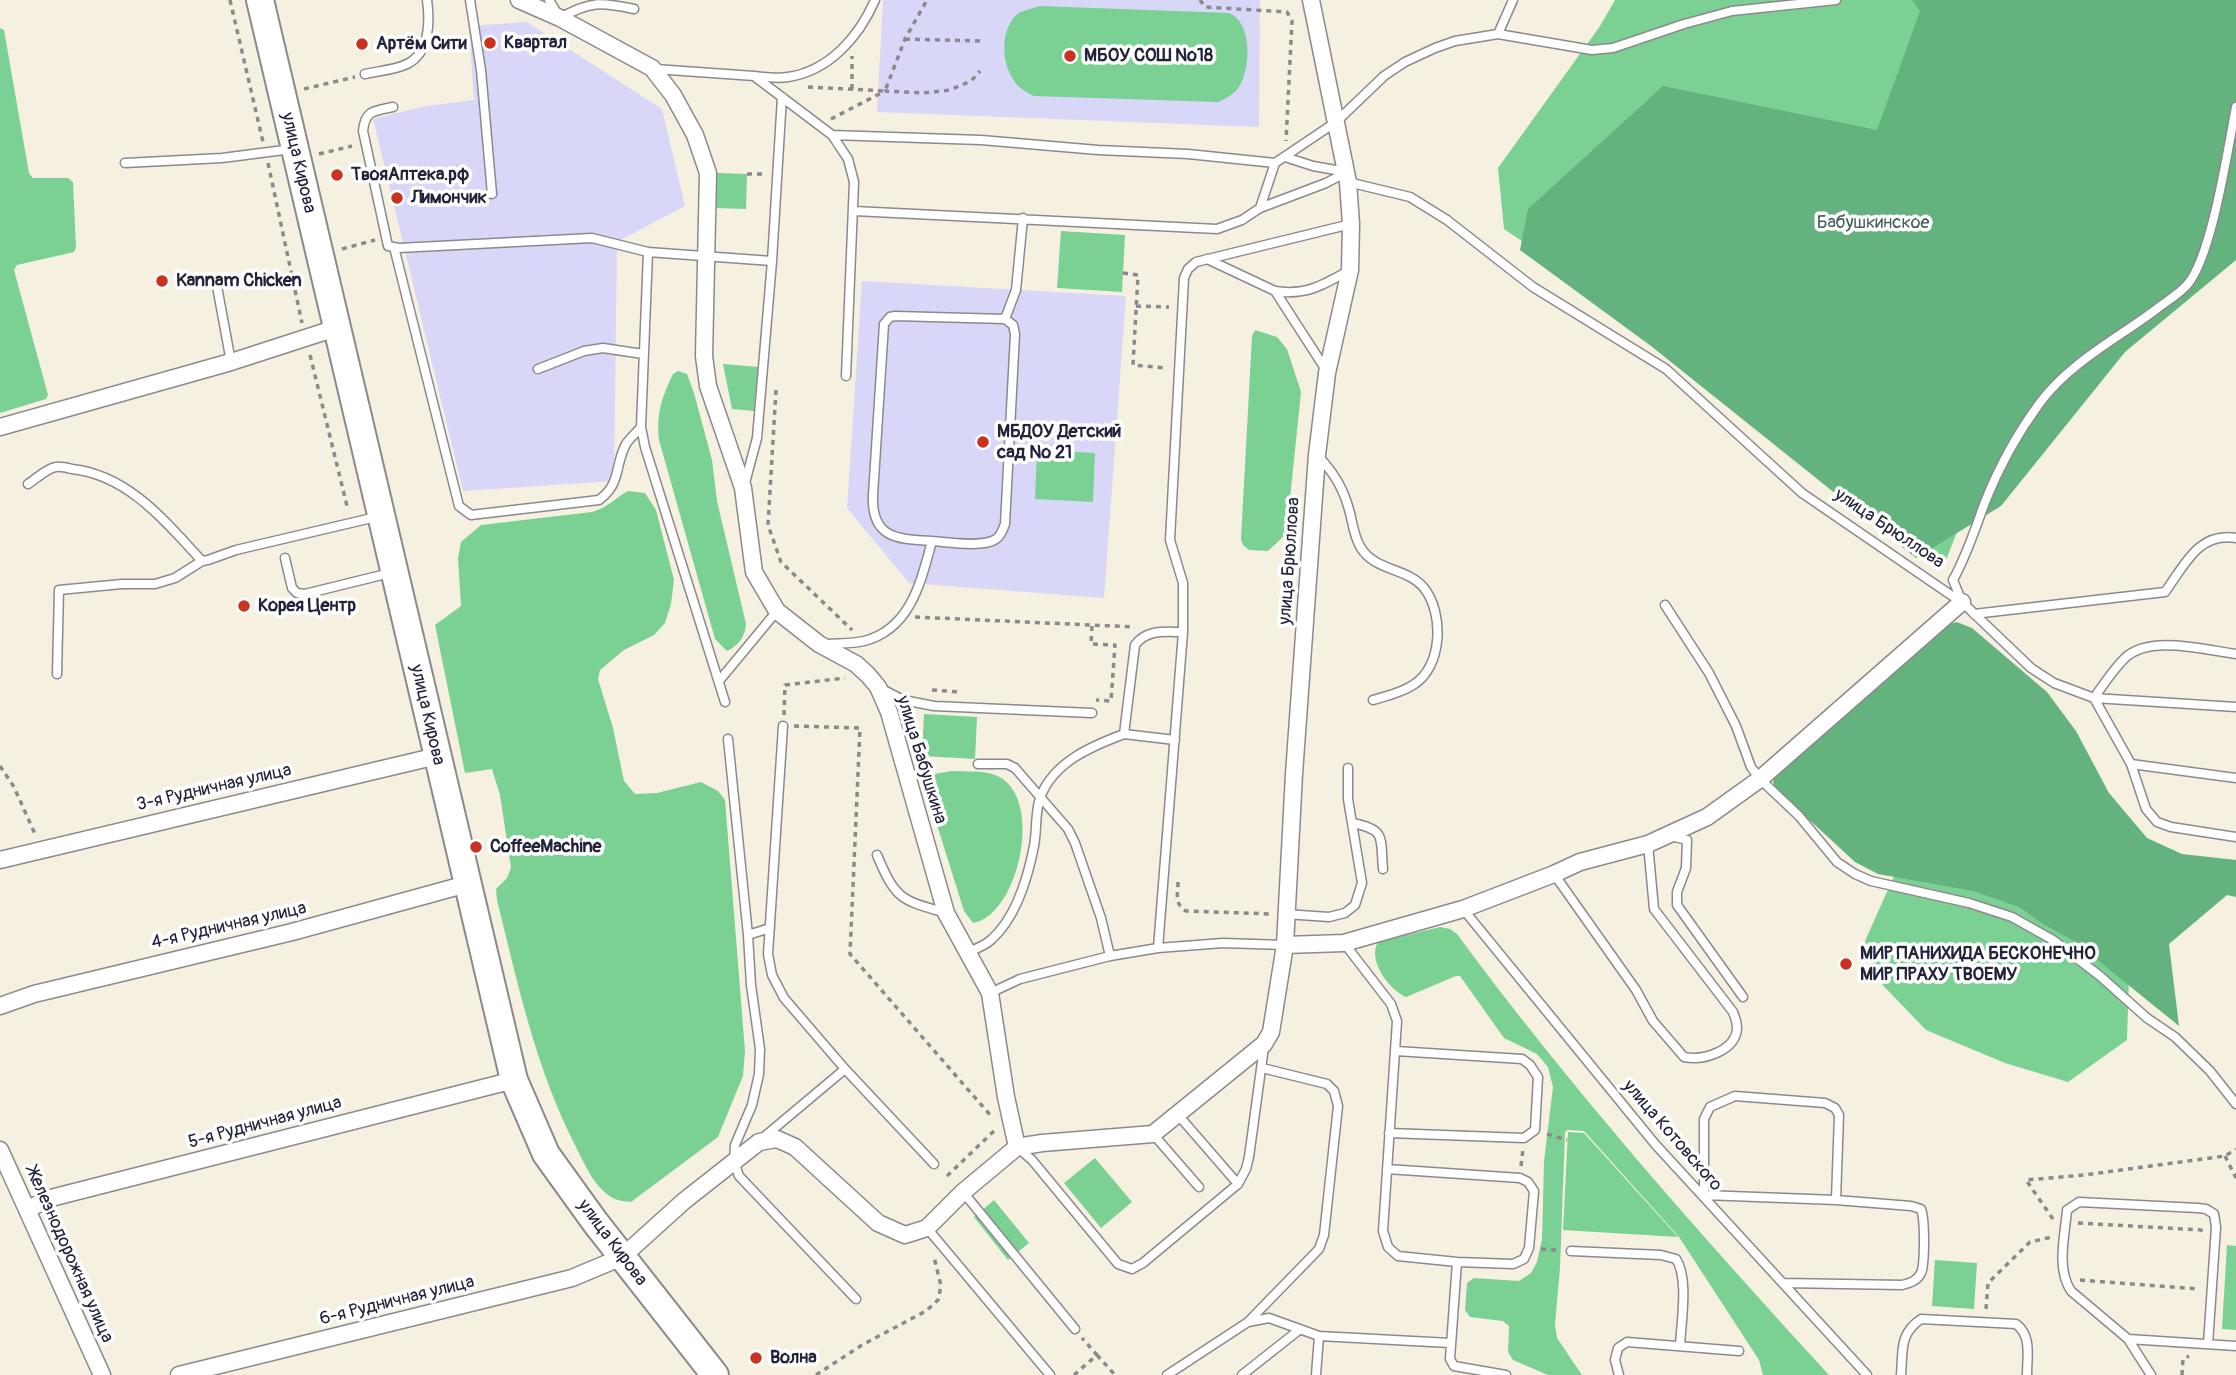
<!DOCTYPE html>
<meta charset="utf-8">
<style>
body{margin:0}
canvas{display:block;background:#f5f0e0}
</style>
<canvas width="2236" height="1375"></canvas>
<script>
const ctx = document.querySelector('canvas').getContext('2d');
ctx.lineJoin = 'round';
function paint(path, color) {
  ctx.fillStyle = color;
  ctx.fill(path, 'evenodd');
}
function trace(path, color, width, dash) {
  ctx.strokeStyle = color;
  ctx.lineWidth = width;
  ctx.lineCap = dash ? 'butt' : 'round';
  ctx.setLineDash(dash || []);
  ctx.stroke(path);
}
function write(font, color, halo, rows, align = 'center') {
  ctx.font = font + ' Pangolin,sans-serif';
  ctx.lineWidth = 7;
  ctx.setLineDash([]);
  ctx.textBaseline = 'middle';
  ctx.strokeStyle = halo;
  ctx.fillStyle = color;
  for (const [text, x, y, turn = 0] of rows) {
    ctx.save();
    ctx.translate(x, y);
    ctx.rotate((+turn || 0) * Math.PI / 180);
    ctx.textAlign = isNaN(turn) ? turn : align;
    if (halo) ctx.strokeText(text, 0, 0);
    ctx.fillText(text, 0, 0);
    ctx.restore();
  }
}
const built = new Path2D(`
 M 883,0 L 1260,0 L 1259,127 L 877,112 Z
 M 527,22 L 662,109 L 685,206 L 617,242 L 614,481 L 463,491 L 373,119 L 426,106 L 474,100 L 469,26 Z
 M 862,281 L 1126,296 L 1104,598 L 909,583 L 847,508 Z`);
const green = new Path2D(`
 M 1615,0 L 2234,0 L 1995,433 L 1945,563 L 1756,415 L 1659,334 L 1504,229 L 1498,168 L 1600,26 Z
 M 1040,6 L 1229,13 C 1252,22 1251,66 1240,85 C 1235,94 1227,98 1218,102 L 1034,96 C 1026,92 1018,88 1013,79 C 1001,61 1000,27 1019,13 C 1024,10 1034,8 1040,6 Z
 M 0,28 L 4,30 L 29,173 L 33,178 L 68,178 L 73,182 L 76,247 L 74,252 L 17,265 L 14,270 L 48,395 L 46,399 L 0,413 Z
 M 717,173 L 747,174 L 746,209 L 715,208 Z
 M 1061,231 L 1125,235 L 1122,292 L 1057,288 Z
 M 1255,330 L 1277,337 L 1287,349 L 1301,392 L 1287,528 L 1283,537 L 1268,551 L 1249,550 L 1243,545 L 1241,539 L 1252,336 Z
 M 723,364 L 758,367 L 754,411 L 732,409 Z
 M 678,371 L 687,374 L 694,393 L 712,460 L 717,501 L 746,624 C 745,637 739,645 727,651 L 715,639 L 659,440 C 656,414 662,397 673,374 Z
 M 1037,450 L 1095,453 L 1093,502 L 1035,499 Z
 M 628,491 L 645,493 L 656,510 L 674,580 L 671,604 L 665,623 L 654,635 L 624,650 L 600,670 L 598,679 L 613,728 L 624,781 L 635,794 L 657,793 L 701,782 L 718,791 L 725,800 L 745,1051 L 743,1076 L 718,1137 L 631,1202 C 626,1201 620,1201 615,1199 C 596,1190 586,1167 577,1149 C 536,1070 518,985 497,900 L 496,889 L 507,878 L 511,868 L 500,795 L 492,769 L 465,773 L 435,625 L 461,606 L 458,558 L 461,542 L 481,525 L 592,512 C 607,508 615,498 628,491 Z
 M 924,714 L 977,717 L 975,759 L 922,756 Z
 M 952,771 C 966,772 983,770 995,775 C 1046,794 1019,916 973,923 L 964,911 L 926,790 L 928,775 Z
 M 1908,845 L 2130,946 L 2127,1040 L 2068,1082 L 2005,1063 L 1926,1030 L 1874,976 L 1865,941 Z
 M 1440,927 L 1450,929 L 1457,934 C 1571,1089 1699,1233 1829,1375 L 1763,1375 L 1759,1360 L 1679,1237 L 1584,1131 L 1568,1130 L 1565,1132 L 1560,1268 L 1555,1324 L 1557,1338 L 1582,1375 L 1548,1375 L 1513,1360 L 1508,1352 L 1509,1326 L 1503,1321 L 1470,1317 L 1465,1310 L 1467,1283 L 1474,1278 L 1519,1281 L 1531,1273 L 1537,1262 L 1542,1239 L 1544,1161 L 1553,1087 L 1548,1067 L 1537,1054 L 1504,1038 L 1460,976 L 1456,976 L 1406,997 C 1389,990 1367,960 1378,942 Z
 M 1568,1132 L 1584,1133 L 1678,1237 L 1563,1230 Z
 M 1095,1158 L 1132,1202 L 1101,1228 L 1064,1183 Z
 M 994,1200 L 1029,1243 L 1008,1260 L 974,1217 Z
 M 2227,1245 L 2236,1246 L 2236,1330 L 2222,1329 Z
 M 1935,1260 L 1977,1263 L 1974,1309 L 1932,1306 Z`);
const forest = new Path2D(`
 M 1912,0 L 2236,0 L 2236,260 L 2125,352 L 2001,506 L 1916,558 L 1651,346 L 1520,250 L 1528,209 L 1663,86 L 1877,130 L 1920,11 Z
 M 1957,622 L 1972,628 L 2047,692 L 2076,731 L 2109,793 L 2147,838 L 2182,854 L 2236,860 L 2236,897 L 2227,895 L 2169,944 L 2179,1026 L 2074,941 L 2043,924 L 2019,907 L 1973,891 L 1878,874 L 1855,862 L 1777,790 L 1773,782 L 1775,772 L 1856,706 L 1942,626 Z`);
const path = new Path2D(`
 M 230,0 L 263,142
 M 1200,0 L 1205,7 L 1287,12 L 1292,21 L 1286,141
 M 905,39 L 983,41
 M 808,87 L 885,91 L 905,39 L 927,0
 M 304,89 L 355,77
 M 852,89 L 852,56
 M 831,119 L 885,91 L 923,93 L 950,90 L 971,81 L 980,71
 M 319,154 L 352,146
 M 268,163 L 302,323
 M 747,174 L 766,174
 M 342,249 L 375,240
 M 1123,273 L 1138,275 L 1133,365 L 1166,368
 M 1136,306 L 1169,307
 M 310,355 L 348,510
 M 776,390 L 768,525 L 781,562 L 852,630
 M 915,617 L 1135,627
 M 1092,626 L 1091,644 L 1115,645 L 1111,701 L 1096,700
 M 932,690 L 959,692
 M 784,715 L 785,685 L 845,678
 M 794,726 L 860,728 L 850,954 L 991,1116
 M 0,766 L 14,787 L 35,834
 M 1178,882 C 1178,894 1174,904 1186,911 L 1272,914
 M 1547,1134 L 1567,1140
 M 2225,1156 L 2236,1178
 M 1521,1166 L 1523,1149
 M 947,1176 L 996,1129
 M 2053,1219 L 2026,1180 L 2084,1175 L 2225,1156 L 2236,1149
 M 2078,1223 L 2201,1230 L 2202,1232
 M 1541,1249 L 1558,1250
 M 2080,1280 L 2198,1289
 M 1986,1309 L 1988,1283 L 2030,1242 L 2052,1237
 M 1097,1355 L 1115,1375
 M 816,1375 L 862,1345 L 926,1311 L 938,1300 L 941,1286 L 934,1257
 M 1074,1375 L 1097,1355 L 1082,1338
 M 2182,1375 L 2183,1359 L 2189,1356`);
const service = new Path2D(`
 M 470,0 L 481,70 L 492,194
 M 549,0 L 560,18 C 590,1 601,2 634,9
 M 1498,34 L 1513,0
 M 655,69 L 754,76 L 832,135 L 981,140 L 1098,150 L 1188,154 L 1275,163 L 1336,122 L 1384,76 L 1405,62 L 1435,48 L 1455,41 L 1498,34 L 1592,50 L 1613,48 L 1684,24 L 1732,11 L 1836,0
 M 365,74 C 378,71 395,70 407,64 C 430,53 430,21 427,0
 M 754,76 C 765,77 777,79 788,77 C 829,71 859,37 875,0
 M 393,107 C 374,111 365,110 363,131 L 388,246 L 399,248 L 592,238 L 648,252 L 772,261
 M 2236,107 C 2228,147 2212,257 2187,285 C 2179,294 2167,301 2158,308 C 2117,339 2070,362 2039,404 C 2017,434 1999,467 1985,502 C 1975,529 1967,555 1953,580 L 1962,602 L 2031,668 L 2054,683 L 2094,698 L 2236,707
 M 832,135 L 848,159 L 854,182 L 846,376
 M 1285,157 L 1313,166 L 1347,172
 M 125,163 L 222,158 L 292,149
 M 1348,182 L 1410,197 L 1447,220 L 1533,287 L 1666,369 L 1802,493 L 1961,602
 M 1260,208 L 1326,183 L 1347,172
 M 854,211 L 1217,229 L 1242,220 L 1260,208 L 1275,163
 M 394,247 L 459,506 L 471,515 L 599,500 C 622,483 614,466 626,444 C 630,438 637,432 641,427
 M 648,252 L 641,427 L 645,447 L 725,702
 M 1207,259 L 1275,291 L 1326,370
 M 216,281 L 231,362
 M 1275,291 C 1305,296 1324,285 1350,270
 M 1005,319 L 1016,290 L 1023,218
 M 538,369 L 584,351 L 603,348 L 643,354
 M 1319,457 C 1335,474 1344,490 1350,513 C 1353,525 1354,537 1361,548 C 1375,571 1408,568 1424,588 C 1444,613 1443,667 1413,685 C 1401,693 1386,696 1373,700
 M 745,483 L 757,438 L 772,261 L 782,97
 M 28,484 C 36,479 47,468 56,467 C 60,466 68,468 72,469 C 128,475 165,521 202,561
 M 285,558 L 292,588 L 297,593 L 305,594 L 390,573
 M 1665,605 L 1709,673 L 1736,726 L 1751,767 L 1760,779 L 1799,816 L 1837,862 L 1855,874 L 1871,881 L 1969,903 L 2012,917 L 2053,940 L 2100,976 L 2147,1018 L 2175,1037 L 2210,1071 L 2236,1104
 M 1974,614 L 2165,592 C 2185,565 2198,532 2236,538
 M 826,644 C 838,643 852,644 864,641 C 911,629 921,581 932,541 C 947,542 984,548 996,539 C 1001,536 1003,529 1005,524 L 1015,334 L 1013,325 L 1005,319 L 895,316 L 890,317 L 884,324 L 873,495 C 871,539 898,539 932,541
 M 2236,654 C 2205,650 2148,634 2124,659 C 2113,670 2103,685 2094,698 L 2131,764 L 2146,809 L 2157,822 L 2171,827 L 2236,837
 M 57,674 L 59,590 L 122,584 L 155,584 L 175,578 L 202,561 L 208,560 L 236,550 L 376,517
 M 719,681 L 777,611
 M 880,688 L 903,700 L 934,706 L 1092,713
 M 783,726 L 768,954 L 772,975 L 784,998 L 845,1069 L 934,1164
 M 1124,734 L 1175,740
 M 728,739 L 748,935
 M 978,764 L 1007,764 L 1015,768 L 1068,829 L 1075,843 L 1101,918 L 1110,956
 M 2131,764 L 2236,778
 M 1353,823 C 1387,830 1380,838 1383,869
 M 1671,836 L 1687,840 L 1686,868 L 1677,892 L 1677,905 L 1743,997
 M 877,855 C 896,900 901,900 946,913
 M 1554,874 L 1636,990 L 1653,1021 L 1684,1057 C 1703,1061 1736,1051 1737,1028 C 1737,1023 1735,1017 1733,1012 L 1654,909 L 1648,844
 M 1463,909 L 1655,1144 L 1867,1375
 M 1285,914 L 1329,917 L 1345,913 L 1355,905 L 1362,883 L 1348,799 L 1348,768
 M 770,928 L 748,935 L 751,985 L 760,1049 L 759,1074 L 752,1105 L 735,1145 L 734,1161 L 739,1176 L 856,1299
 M 1344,943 L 1391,1004 L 1397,1021 L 1383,1231 L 1388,1247 L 1398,1256 L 1457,1262 L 1513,1264 L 1524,1259 L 1529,1248 L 1534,1191 L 1528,1182 L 1520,1178 L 1387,1169
 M 1158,948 L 1183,632 L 1183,583 L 1170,540 L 1184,278 L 1188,269 L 1196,262 L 1351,224
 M 968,952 C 976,949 986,945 992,939 C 1016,917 1028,877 1034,846 C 1037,831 1035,812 1040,798 C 1053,762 1092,746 1124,734 L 1135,645 C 1147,629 1164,632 1183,632
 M 990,993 L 1020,979 L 1110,956 L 1158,948 L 1223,943 L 1285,945
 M 1389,1133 L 1524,1138 L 1535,1130 L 1538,1077 L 1530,1065 L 1522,1059 L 1396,1051
 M 1153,1134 L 1199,1187
 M 764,1137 L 845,1069
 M 1017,1147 L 1032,1160 L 1118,1264 L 1132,1269 L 1143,1263 L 1238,1184 L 1179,1116
 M 1238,1184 L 1246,1169 L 1249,1157 L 1264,1047
 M 963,1192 L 1075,1329
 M 927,1228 L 1050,1375
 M 1571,1251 L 1661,1255 L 1676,1259 C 1689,1278 1681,1323 1680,1346
 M 1457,1262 L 1450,1359 L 1454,1366 L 1506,1375
 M 1784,1283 L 1902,1285 C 1910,1283 1917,1281 1921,1273 C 1925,1263 1925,1220 1921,1209 L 1911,1206 L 1836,1200 L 1704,1195 L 1704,1119 L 1710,1107 L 1735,1096 L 1825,1103 L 1835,1108 L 1839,1115 L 1836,1200
 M 1248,1322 L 1319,1249 L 1324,1235 L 1338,1106 L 1334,1091 L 1327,1084 L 1262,1068
 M 2128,1339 L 2236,1346
 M 1167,1375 L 1248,1322 L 1269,1318 L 1319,1336 L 1450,1343
 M 1242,1375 L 1299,1330
 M 1316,1375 L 1319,1336
 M 1619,1375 L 1615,1360 L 1618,1348 L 1627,1342 L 1739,1351
 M 1901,1375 C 1903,1351 1899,1334 1921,1319 L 2016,1324 C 2032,1336 2027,1356 2027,1375
 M 2151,1375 L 2128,1339 L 2071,1291 C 2056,1269 2065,1235 2067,1210 L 2079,1202 L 2198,1208 L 2206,1209 L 2214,1214 L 2216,1227 L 2208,1344`);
const minor = new Path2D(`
 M 519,0 L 560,18 L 652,68 L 673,95 L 695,135 L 708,173 L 704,356 L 708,386 L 743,488 L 754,572 L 777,611 L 819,644 L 856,664 L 868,675 L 878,687 L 889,712 L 946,913 L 990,993 L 1006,1097 L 1017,1147
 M 0,427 L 231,362 L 336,328
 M 0,860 L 437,756
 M 1285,945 L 1344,943 L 1463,909 L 1554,874 L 1580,862 L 1648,844 L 1707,817 L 1760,779 L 1962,602
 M 0,1006 L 34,994 L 292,932 L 467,884
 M 0,1150 L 102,1375
 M 29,1209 L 47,1199 L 514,1080
 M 179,1375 L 572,1278 L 622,1257 L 684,1201 L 759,1142 L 777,1139 L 795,1147 L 878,1223 L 905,1235 L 927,1228 L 963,1192 L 1017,1147 L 1042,1143 L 1153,1134 L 1264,1044 L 1271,1032 L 1285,945 L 1294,774 L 1317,455 L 1327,373 L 1350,270 L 1351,224 L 1348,182 L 1311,0`);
const primary = new Path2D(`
 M 260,0 L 514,1080 L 546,1154 L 595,1222 L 715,1375`);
const markers = [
 [490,43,7,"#c8321e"],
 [362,44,7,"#c8321e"],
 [1070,56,7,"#c8321e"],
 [337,175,7,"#c8321e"],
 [397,198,7,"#c8321e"],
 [162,281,7,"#c8321e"],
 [983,442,7,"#c8321e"],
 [244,606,7,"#c8321e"],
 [476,847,7,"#c8321e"],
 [1846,964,7,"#c8321e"],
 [756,1358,7,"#c8321e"]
];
const poiNames = [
 ["Квартал",504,43],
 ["Артём Сити",376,44],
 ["МБОУ СОШ №18",1084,56],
 ["ТвояАптека.рф",351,175],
 ["Лимончик",411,198],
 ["Kannam Chicken",176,281],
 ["МБДОУ Детский",997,432],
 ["сад № 21",997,453],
 ["Корея Центр",258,606],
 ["CoffeeMachine",490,847],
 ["МИР ПАНИХИДА БЕСКОНЕЧНО",1860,954],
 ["МИР ПРАХУ ТВОЕМУ",1860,975],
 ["Волна",770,1358]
];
const streetNames = [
 ["улица Кирова",298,163,77],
 ["улица Брюллова",1889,529,34],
 ["улица Брюллова",1290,561,-86],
 ["улица Кирова",427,715,77],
 ["улица Бабушкина",921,760,73],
 ["3-я Рудничная улица",214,788,-13],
 ["4-я Рудничная улица",229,926,-13],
 ["5-я Рудничная улица",265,1123,-15],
 ["улица Котовского",1672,1136,49],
 ["улица Кирова",612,1243,53],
 ["Железнодорожная улица",69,1255,66],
 ["6-я Рудничная улица",397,1301,-14]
];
const parkNames = [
 ["Бабушкинское",1873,223]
];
paint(built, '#d8d7f8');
paint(green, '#7bd194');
paint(forest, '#64b37e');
trace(service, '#8c898e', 11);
trace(minor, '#8c898e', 19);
trace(primary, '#8c898e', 30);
trace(path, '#8c898e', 3.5, [5, 5]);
trace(service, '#fff', 8);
trace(minor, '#fff', 16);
trace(primary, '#fff', 26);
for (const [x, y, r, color] of markers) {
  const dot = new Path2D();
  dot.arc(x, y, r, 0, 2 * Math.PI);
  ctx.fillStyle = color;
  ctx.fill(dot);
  trace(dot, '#fff', 2.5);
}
write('bold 18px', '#22223b', '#fff', poiNames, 'left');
write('18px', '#22223b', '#fff', streetNames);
write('18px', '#415f5a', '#fff', parkNames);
</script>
